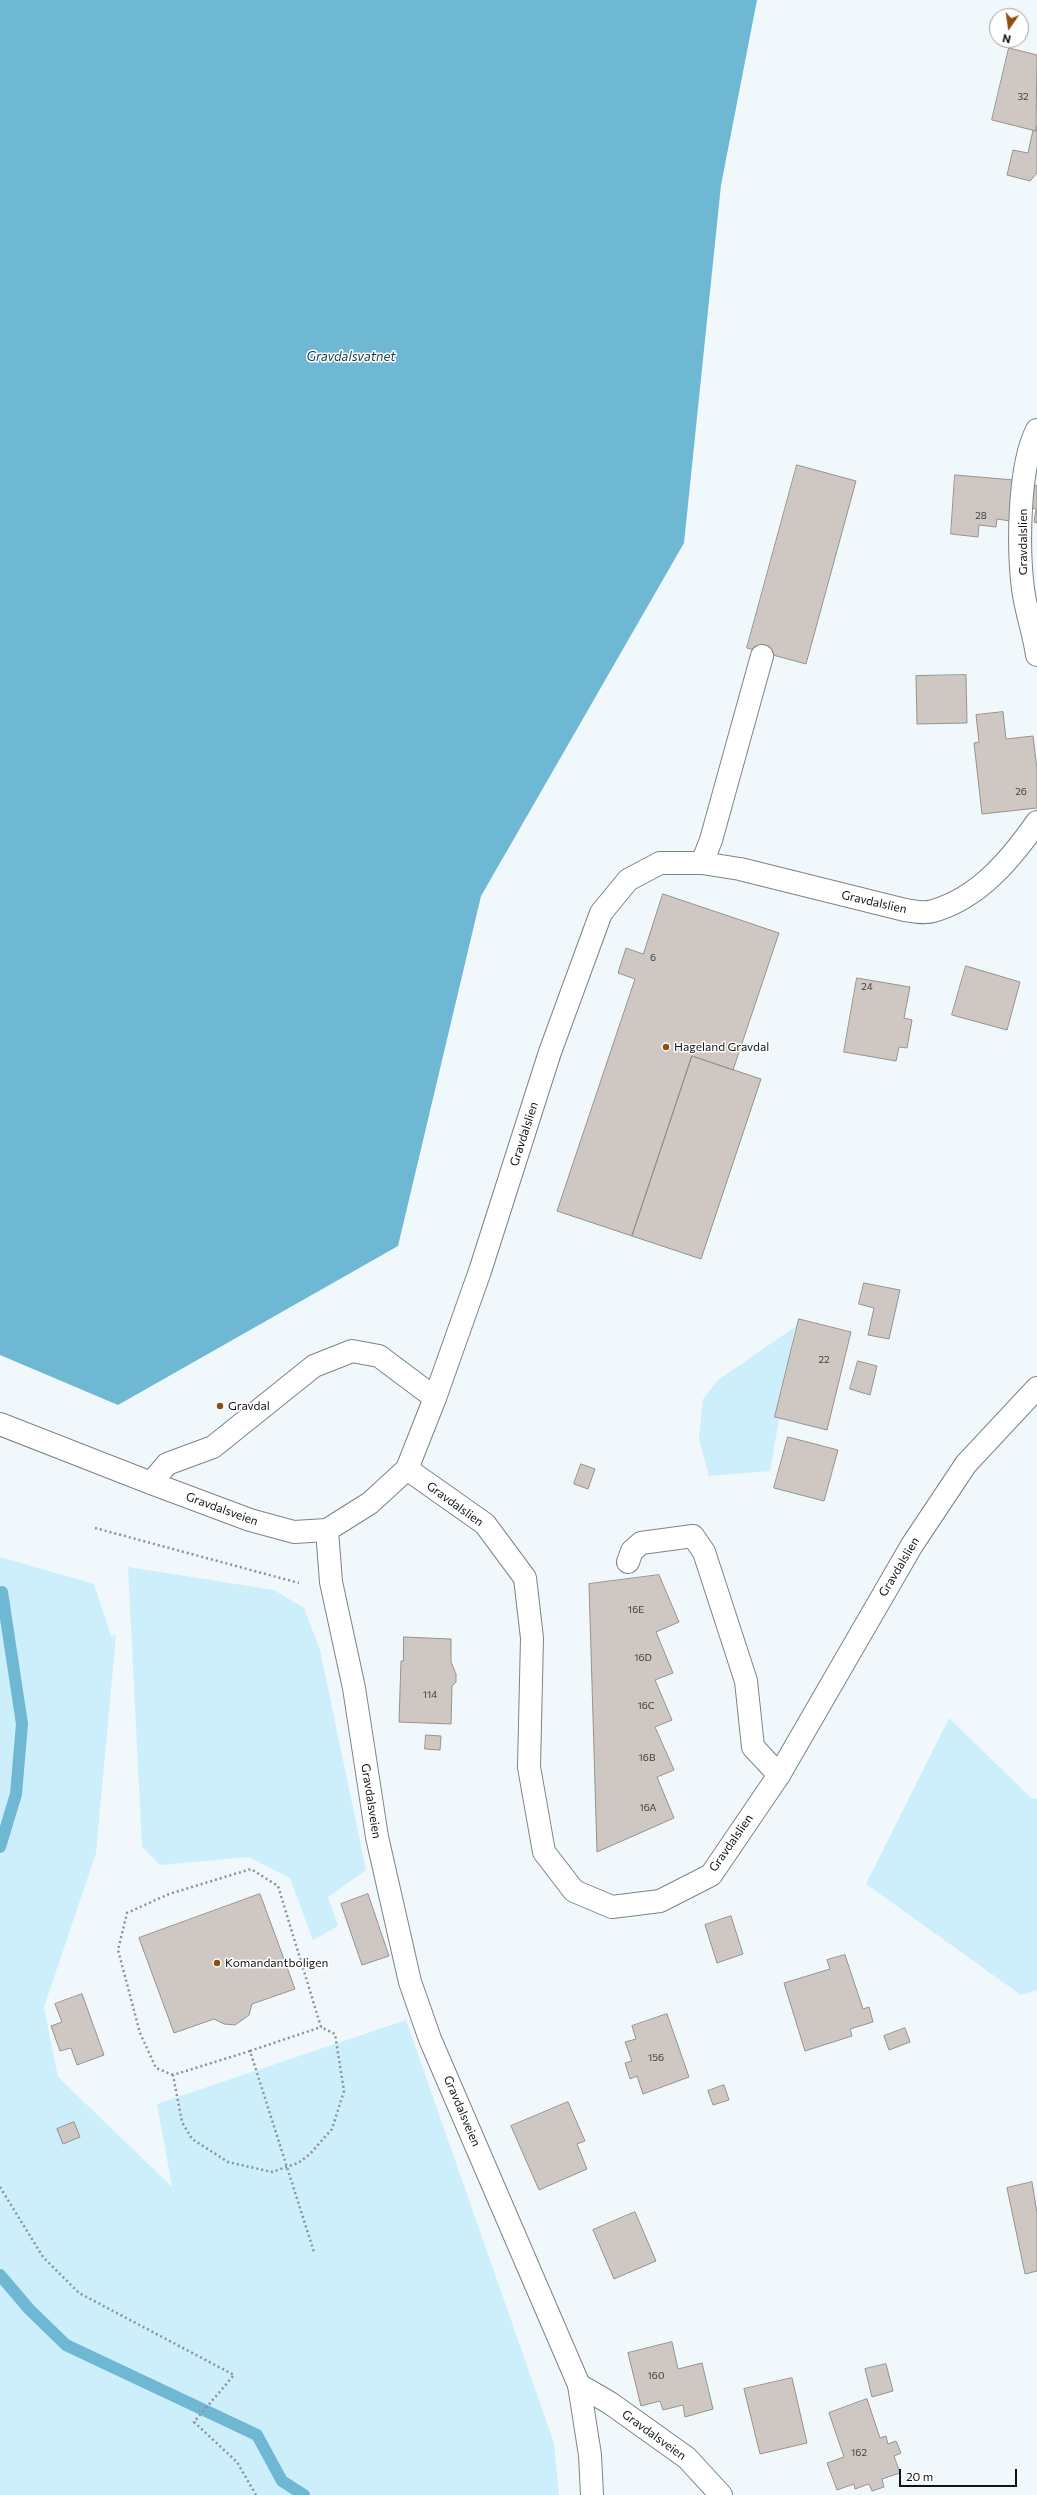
<!DOCTYPE html>
<style>
body{margin:0}
#map{position:relative;width:1037px;height:2495px;overflow:hidden;background:#f0f8fc;font-family:Commissioner,sans-serif}
canvas{display:block}
.north{position:absolute;left:989px;top:8px;width:40px;height:40px;box-sizing:border-box;background:#fff;border:1px solid #a0a1a1;border-radius:50%;rotate:193deg;font-size:11px;font-weight:700;line-height:16px;text-align:center;color:#111415}
.north::after{content:'';display:block;margin:auto;width:14px;height:18px;background:#8d4f14;clip-path:polygon(50% 0,100% 100%,50% 72%,0 100%)}
.scale{position:absolute;left:899px;top:2469px;width:118px;height:18px;box-sizing:border-box;border:2px solid #111415;border-top:0;padding-left:5px;font-size:12px;line-height:14px;white-space:nowrap;color:#111415;-webkit-text-stroke:3px #fff;paint-order:stroke}
</style>
<div id="map">
<canvas width="1037" height="2495"></canvas>
<div class="north">N</div>
<div class="scale">20 m</div>
</div>
<script>
const ctx = document.querySelector('canvas').getContext('2d');
ctx.lineJoin = 'round';
function paint(path, color) {
  ctx.fillStyle = color;
  ctx.fill(path, 'evenodd');
}
function trace(path, color, width, dash) {
  ctx.strokeStyle = color;
  ctx.lineWidth = width;
  ctx.lineCap = dash ? 'butt' : 'round';
  ctx.setLineDash(dash || []);
  ctx.stroke(path);
}
function write(font, color, halo, rows, align = 'center') {
  ctx.font = font + ' Commissioner,sans-serif';
  ctx.lineWidth = 3;
  ctx.setLineDash([]);
  ctx.textBaseline = 'middle';
  ctx.strokeStyle = halo;
  ctx.fillStyle = color;
  for (const [text, x, y, turn = 0] of rows) {
    ctx.save();
    ctx.translate(x, y);
    ctx.rotate((+turn || 0) * Math.PI / 180);
    ctx.textAlign = isNaN(turn) ? turn : align;
    if (halo) ctx.strokeText(text, 0, 0);
    ctx.fillText(text, 0, 0);
    ctx.restore();
  }
}
const green = new Path2D(`
 M 795,1327 L 770,1471 L 709,1476 L 699,1439 L 703,1399 L 718,1380 Z
 M 0,1557 L 94,1584 L 111,1636 L 116,1635 L 96,1853 L 44,2007 L 58,2077 L 172,2187 L 157,2104 L 406,2020 L 554,2443 L 559,2495 L 0,2495 Z
 M 128,1567 L 274,1590 L 304,1608 L 320,1650 L 366,1870 L 328,1897 L 338,1926 L 313,1940 L 290,1878 L 249,1857 L 160,1865 L 142,1847 Z
 M 949,1718 L 1031,1798 L 1037,1799 L 1037,1990 L 1021,1995 L 866,1884 Z`);
const water = new Path2D(`
 M 0,0 L 757,0 L 721,185 L 684,543 L 481,896 L 398,1246 L 118,1405 L 0,1355 Z`);
const stream = new Path2D(`
 M 0,1847 L 16,1794 L 22,1724 L 2,1592
 M 0,2275 L 29,2309 L 66,2345 L 257,2435 L 282,2481 L 304,2495`);
const building = new Path2D(`
 M 1009,48 L 1037,55 L 1036,131 L 992,120 Z
 M 1037,126 L 1037,173 L 1030,181 L 1007,175 L 1013,150 L 1028,153 L 1033,130 L 1036,131 Z
 M 797,465 L 856,481 L 806,664 L 747,648 Z
 M 955,475 L 1014,480 L 1010,521 L 997,519 L 996,527 L 979,525 L 978,537 L 951,534 Z
 M 1035,485 L 1037,486 L 1037,523 L 1034,522 L 1036,509 L 1032,508 Z
 M 966,675 L 967,723 L 917,724 L 916,676 Z
 M 1003,712 L 1006,739 L 1033,736 L 1037,769 L 1037,808 L 982,814 L 974,743 L 979,742 L 976,715 Z
 M 663,894 L 779,933 L 733,1070 L 692,1056 L 632,1236 L 557,1211 L 635,979 L 618,973 L 626,948 L 643,954 Z
 M 966,966 L 1020,982 L 1007,1030 L 952,1015 Z
 M 857,978 L 910,987 L 904,1018 L 912,1020 L 907,1048 L 899,1047 L 896,1061 L 844,1052 Z
 M 692,1056 L 761,1079 L 701,1259 L 632,1236 Z
 M 864,1283 L 900,1290 L 889,1339 L 868,1335 L 874,1308 L 859,1304 Z
 M 799,1319 L 851,1332 L 827,1430 L 775,1417 Z
 M 858,1361 L 877,1366 L 870,1395 L 850,1389 Z
 M 788,1437 L 838,1450 L 824,1501 L 774,1488 Z
 M 581,1464 L 595,1469 L 588,1489 L 574,1484 Z
 M 659,1575 L 679,1622 L 656,1632 L 673,1673 L 655,1680 L 672,1720 L 655,1727 L 674,1770 L 657,1777 L 674,1818 L 597,1852 L 589,1584 Z
 M 404,1637 L 451,1639 L 451,1662 L 456,1674 L 456,1682 L 452,1686 L 451,1724 L 399,1722 L 401,1661 L 403,1661 Z
 M 426,1735 L 441,1736 L 440,1750 L 425,1749 Z
 M 260,1894 L 295,1989 L 252,2004 L 249,2015 L 235,2025 L 224,2024 L 214,2019 L 174,2033 L 139,1938 Z
 M 368,1894 L 389,1956 L 362,1965 L 341,1904 Z
 M 731,1916 L 743,1954 L 717,1963 L 705,1925 Z
 M 845,1955 L 863,2009 L 869,2007 L 873,2022 L 850,2029 L 852,2036 L 805,2051 L 784,1983 L 830,1969 L 827,1960 Z
 M 82,1994 L 104,2055 L 77,2065 L 71,2048 L 60,2051 L 51,2026 L 62,2022 L 55,2004 Z
 M 667,2014 L 689,2077 L 643,2094 L 637,2076 L 630,2079 L 625,2063 L 632,2061 L 625,2042 L 636,2039 L 632,2026 Z
 M 905,2028 L 910,2042 L 889,2050 L 884,2036 Z
 M 724,2085 L 729,2100 L 713,2105 L 708,2091 Z
 M 568,2102 L 585,2141 L 577,2144 L 587,2169 L 539,2190 L 511,2126 Z
 M 74,2122 L 80,2137 L 63,2144 L 57,2129 Z
 M 1032,2182 L 1037,2213 L 1037,2271 L 1025,2274 L 1007,2188 Z
 M 635,2212 L 656,2261 L 614,2279 L 593,2230 Z
 M 672,2342 L 678,2369 L 702,2363 L 713,2409 L 685,2417 L 683,2405 L 663,2410 L 660,2401 L 641,2406 L 628,2353 Z
 M 886,2364 L 893,2391 L 872,2397 L 865,2369 Z
 M 792,2378 L 807,2443 L 760,2454 L 744,2389 Z
 M 867,2399 L 880,2438 L 886,2436 L 888,2444 L 896,2441 L 901,2453 L 894,2456 L 900,2473 L 882,2479 L 884,2487 L 872,2491 L 869,2484 L 855,2489 L 854,2484 L 837,2490 L 827,2463 L 844,2457 L 829,2413 Z`);
const path = new Path2D(`
 M 95,1528 L 299,1583
 M 250,2051 L 173,2075 L 182,2122 L 192,2139 L 228,2162 L 272,2172 L 298,2163 L 310,2154 L 332,2129 L 344,2091 L 335,2034 L 321,2027
 M 173,2075 L 156,2068 L 140,2033 L 118,1950 L 127,1913 L 169,1894 L 251,1869 L 278,1886 L 321,2027 L 250,2051 L 314,2252
 M 0,2187 L 43,2257 L 79,2293 L 234,2375 L 194,2422 L 237,2462 L 256,2495`);
const lane = new Path2D(`
 M 702,863 L 711,840 L 762,656
 M 628,1562 L 632,1551 L 641,1543 L 693,1536 L 704,1552 L 746,1681 L 753,1747 L 779,1775`);
const street = new Path2D(`
 M 1037,430 C 1018,466 1018,549 1023,589 C 1026,612 1034,633 1037,655
 M 407,1469 L 485,1524 L 525,1578 L 532,1638 L 529,1767 L 544,1852 L 574,1891 L 612,1907 L 660,1901 L 711,1875 L 779,1775 L 912,1545 L 966,1464 L 1037,1388
 M 151,1483 L 167,1464 L 213,1447 L 314,1366 L 352,1351 L 379,1356 L 435,1398 L 480,1271 L 550,1052 L 601,913 L 628,880 L 660,863 L 702,863 L 740,869 L 905,910 C 913,911 925,914 933,911 C 979,898 1011,859 1037,822
 M 579,2385 L 610,2403 L 687,2458 L 721,2495`);
const secondary = new Path2D(`
 M 0,1424 L 151,1483 L 250,1520 L 294,1532 L 327,1530 L 370,1503 L 407,1469 L 435,1398
 M 327,1530 L 331,1582 L 354,1688 L 377,1837 L 410,1982 L 430,2039 L 579,2385 L 590,2455 L 592,2495`);
const markers = [
 [666,1047,4,"#8d4f14"],
 [220,1406,4,"#8d4f14"],
 [217,1963,4,"#8d4f14"]
];
const numberNames = [
 ["32",1023,97],
 ["28",981,516],
 ["26",1021,792],
 ["6",653,958],
 ["24",867,987],
 ["22",824,1360],
 ["16E",636,1610],
 ["16D",643,1658],
 ["114",430,1695],
 ["16C",646,1706],
 ["16B",647,1758],
 ["16A",648,1808],
 ["156",656,2058],
 ["160",656,2376],
 ["162",859,2453]
];
const streetNames = [
 ["Gravdalslien",1023,542,-90],
 ["Gravdalslien",874,902,13],
 ["Gravdalslien",524,1134,-72],
 ["Gravdalslien",455,1504,36],
 ["Gravdalsveien",222,1509,20],
 ["Gravdalslien",899,1567,-59],
 ["Gravdalsveien",371,1801,81],
 ["Gravdalslien",731,1843,-55],
 ["Gravdalsveien",462,2111,67],
 ["Gravdalsveien",654,2435,36]
];
const poiNames = [
 ["Hageland Gravdal",674,1047],
 ["Gravdal",228,1406],
 ["Komandantboligen",225,1963]
];
const waterNames = [
 ["Gravdalsvatnet",351,357]
];
paint(green, '#cdeefb');
paint(water, '#6eb8d4');
trace(stream, '#6eb8d4', 12);
paint(building, '#cec7c2');
trace(building, '#98928d', 1);
trace(lane, '#7c8487', 24);
trace(street, '#7c8487', 24);
trace(secondary, '#7c8487', 24);
trace(path, '#8c9295', 2.5, [2, 3]);
trace(lane, '#fff', 22);
trace(street, '#fff', 22);
trace(secondary, '#fff', 22);
for (const [x, y, r, color] of markers) {
  const dot = new Path2D();
  dot.arc(x, y, r, 0, 2 * Math.PI);
  ctx.fillStyle = color;
  ctx.fill(dot);
  trace(dot, '#fff', 1.5);
}
write('10px', '#404140', null, numberNames);
write('12px', '#111415', '#fff', streetNames);
write('12px', '#111415', '#fff', poiNames, 'left');
write('italic 13px', '#183c48', '#fff', waterNames);
</script>
